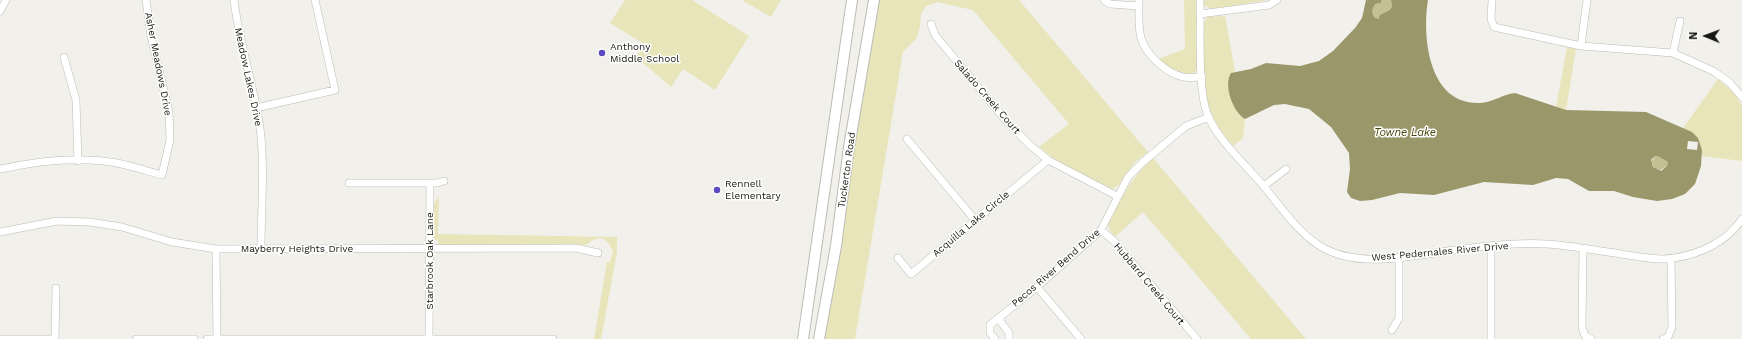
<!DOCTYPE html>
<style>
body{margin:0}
#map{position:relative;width:1742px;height:339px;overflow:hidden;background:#f1f0ea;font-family:"Work Sans",sans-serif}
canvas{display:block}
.north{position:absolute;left:1686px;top:16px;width:40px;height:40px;-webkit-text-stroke:3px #fffffe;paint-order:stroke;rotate:271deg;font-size:11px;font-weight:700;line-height:16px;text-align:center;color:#181816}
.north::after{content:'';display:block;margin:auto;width:14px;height:18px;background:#181816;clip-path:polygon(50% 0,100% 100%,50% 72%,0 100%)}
</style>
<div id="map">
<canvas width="1742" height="339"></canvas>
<div class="north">N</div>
</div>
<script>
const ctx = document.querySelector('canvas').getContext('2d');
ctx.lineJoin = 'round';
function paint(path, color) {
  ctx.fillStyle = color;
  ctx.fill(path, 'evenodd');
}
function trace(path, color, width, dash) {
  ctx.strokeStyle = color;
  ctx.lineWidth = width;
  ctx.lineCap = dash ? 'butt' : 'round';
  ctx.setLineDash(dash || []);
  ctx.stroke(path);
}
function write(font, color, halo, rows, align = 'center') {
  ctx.font = font + ' "Work Sans",sans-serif';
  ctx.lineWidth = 3;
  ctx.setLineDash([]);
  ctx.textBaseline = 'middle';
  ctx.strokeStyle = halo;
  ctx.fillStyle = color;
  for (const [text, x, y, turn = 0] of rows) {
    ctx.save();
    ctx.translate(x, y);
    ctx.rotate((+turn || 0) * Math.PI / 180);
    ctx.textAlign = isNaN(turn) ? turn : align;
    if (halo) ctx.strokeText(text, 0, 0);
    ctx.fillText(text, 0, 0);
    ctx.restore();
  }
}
const green = new Path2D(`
 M 625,0 L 692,0 L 749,36 L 715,90 L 683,69 L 671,87 L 636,57 L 644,44 L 610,23 Z
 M 742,0 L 781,0 L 771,17 Z
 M 878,0 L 1019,0 L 1148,152 L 1134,163 L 1118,186 L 1112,189 L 1060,163 L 1039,147 L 1069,124 L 973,10 L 937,2 L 926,6 L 921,14 L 920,27 L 917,38 L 903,52 L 855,339 L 824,339 L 849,175 Z
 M 1184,0 L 1196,0 L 1197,67 L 1196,71 L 1191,74 L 1174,71 L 1158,59 L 1185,49 Z
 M 1203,0 L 1268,0 L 1211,9 L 1204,5 Z
 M 1225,16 L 1235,71 L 1231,73 L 1239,115 L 1245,119 L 1243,138 L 1233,146 C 1227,138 1220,131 1216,123 C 1199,94 1205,54 1204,22 L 1208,17 Z
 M 1567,47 L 1576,49 L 1566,110 L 1556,107 Z
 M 1718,79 L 1733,92 L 1742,105 L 1742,161 L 1702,156 L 1702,150 L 1683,128 Z
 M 1153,158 L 1306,339 L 1251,339 L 1143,212 L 1115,237 L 1110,231 L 1108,224 C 1122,197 1130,179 1153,158 Z
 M 439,196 L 438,234 L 617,237 L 617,252 L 601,339 L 594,339 L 607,261 L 609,263 L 613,253 C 610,238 596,233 587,245 L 438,245 L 438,240 L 434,240 L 434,203 Z`);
const forest = new Path2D(`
 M 1381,0 L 1391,0 L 1392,7 C 1388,13 1383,13 1379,19 L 1374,17 L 1372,11 L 1375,4 L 1381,3 Z
 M 1658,155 L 1668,162 L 1667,166 L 1659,171 L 1658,169 L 1655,169 L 1651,162 L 1655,156 Z`);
const water = new Path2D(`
 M 1366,0 L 1381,0 L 1381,3 L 1375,4 L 1372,11 L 1374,17 L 1379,19 L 1380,15 C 1386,12 1388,12 1392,7 L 1391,0 L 1428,0 C 1422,36 1428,105 1480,103 C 1492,103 1503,94 1515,93 L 1566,110 L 1646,112 L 1692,132 L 1698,138 L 1702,150 L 1701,166 L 1695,184 L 1685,194 L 1672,199 L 1657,201 L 1633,197 L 1614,191 L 1589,191 L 1568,179 L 1556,178 L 1533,185 L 1484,182 L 1434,195 L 1400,193 L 1372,200 L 1360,201 L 1351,198 L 1347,192 L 1350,169 L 1349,153 L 1331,127 L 1309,109 L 1285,104 L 1274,105 L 1245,119 C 1233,112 1223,85 1231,73 L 1251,69 L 1266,63 L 1300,66 L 1319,61 L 1333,51 L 1355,28 L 1362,18 ZM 1655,156 L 1658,156 L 1668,162 L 1667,166 L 1661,171 L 1653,167 L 1651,160 Z`);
const pier = new Path2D(`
 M 1688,141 L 1698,142 L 1697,150 L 1687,149 Z`);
const minor = new Path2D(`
 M 234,0 C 239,43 254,85 260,128 C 265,166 261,211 261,249
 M 1104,0 L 1110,4 L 1139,6
 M 1139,0 C 1139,12 1138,27 1141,38 C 1146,55 1166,73 1183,77 C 1189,78 1196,77 1202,77
 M 1200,0 C 1201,31 1197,89 1208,116 C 1219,141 1243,162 1260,182 C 1279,204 1296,231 1320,246 C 1359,270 1413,255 1456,250 C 1483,246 1520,242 1547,244 C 1574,246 1601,251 1627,255 C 1642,257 1659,261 1674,258 C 1700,254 1727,242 1742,219
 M 1492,0 L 1491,19 L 1494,27 L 1581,46 L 1673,53 L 1713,71 L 1729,82 L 1742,97
 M 0,11 L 6,0
 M 1200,14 L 1269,5 L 1277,0
 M 931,24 L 935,35 L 1008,123 L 1030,145 L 1048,160 L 1117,196
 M 1581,46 L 1587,0
 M 1673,53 L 1680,21
 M 64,57 L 76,100 L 78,161
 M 256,108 L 335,90 L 315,0
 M 907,139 L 975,220
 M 0,169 C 37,161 79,156 117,163 C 132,166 147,171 162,175 L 170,140 L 169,112 L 151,36 L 146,0
 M 349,183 L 437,183 L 444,181
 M 1264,186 L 1286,169
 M 1101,230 L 1114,241 L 1197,339
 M 0,232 L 57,221 L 89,222 L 122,227 L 172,242 L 216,249 L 576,248 L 598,253
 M 1491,247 L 1491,339
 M 216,249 L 217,339
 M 1583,249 L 1582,327 L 1585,336 L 1591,339
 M 898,258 L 911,274 L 1048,160
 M 1037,287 L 1081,339
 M 998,318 L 1009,333 L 1009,339
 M 1392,330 L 1399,318 L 1399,257
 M 1,339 L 55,339
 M 55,339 L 56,288
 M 136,339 L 194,339
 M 207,339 L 553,339
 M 429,339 L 430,183
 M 995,339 L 990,333 L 990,325 L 1037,287 L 1101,230 L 1128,177 L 1143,162 L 1186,126 L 1209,117
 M 1663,339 L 1668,337 L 1672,327 L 1671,259`);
const secondary = new Path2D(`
 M 803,339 L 852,0
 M 819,339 L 836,246 L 849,147 L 874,0`);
const markers = [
 [602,53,4,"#5d4ac3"],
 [717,190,4,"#5d4ac3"]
];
const poiNames = [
 ["Anthony",610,47],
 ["Middle School",610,59],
 ["Rennell",725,184],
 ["Elementary",725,196]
];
const streetNames = [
 ["Asher Meadows Drive",158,64,79],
 ["Meadow Lakes Drive",248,77,78],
 ["Salado Creek Court",987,97,49],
 ["Tuckerton Road",847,170,-82],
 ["Acquilla Lake Circle",971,224,-40],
 ["Mayberry Heights Drive",297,249],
 ["West Pedernales River Drive",1440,252,-5],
 ["Starbrook Oak Lane",430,261,-90],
 ["Pecos River Bend Drive",1056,268,-41],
 ["Hubbard Creek Court",1149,284,50]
];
const waterNames = [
 ["Towne Lake",1405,133]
];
paint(green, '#e8e5bb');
paint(forest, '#c3c093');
paint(water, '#9a976b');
paint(pier, '#f1f0ea');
trace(minor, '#bbbbb4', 8);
trace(secondary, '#bbbbb4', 12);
trace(minor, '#fff', 7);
trace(secondary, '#fff', 10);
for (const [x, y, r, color] of markers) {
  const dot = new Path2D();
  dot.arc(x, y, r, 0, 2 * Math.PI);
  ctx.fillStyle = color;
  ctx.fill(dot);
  trace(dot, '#fffffe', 1.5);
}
write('10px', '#181816', '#fffffe', poiNames, 'left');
write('10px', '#181816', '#fffffe', streetNames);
write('italic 11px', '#49450e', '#fffffe', waterNames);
</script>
